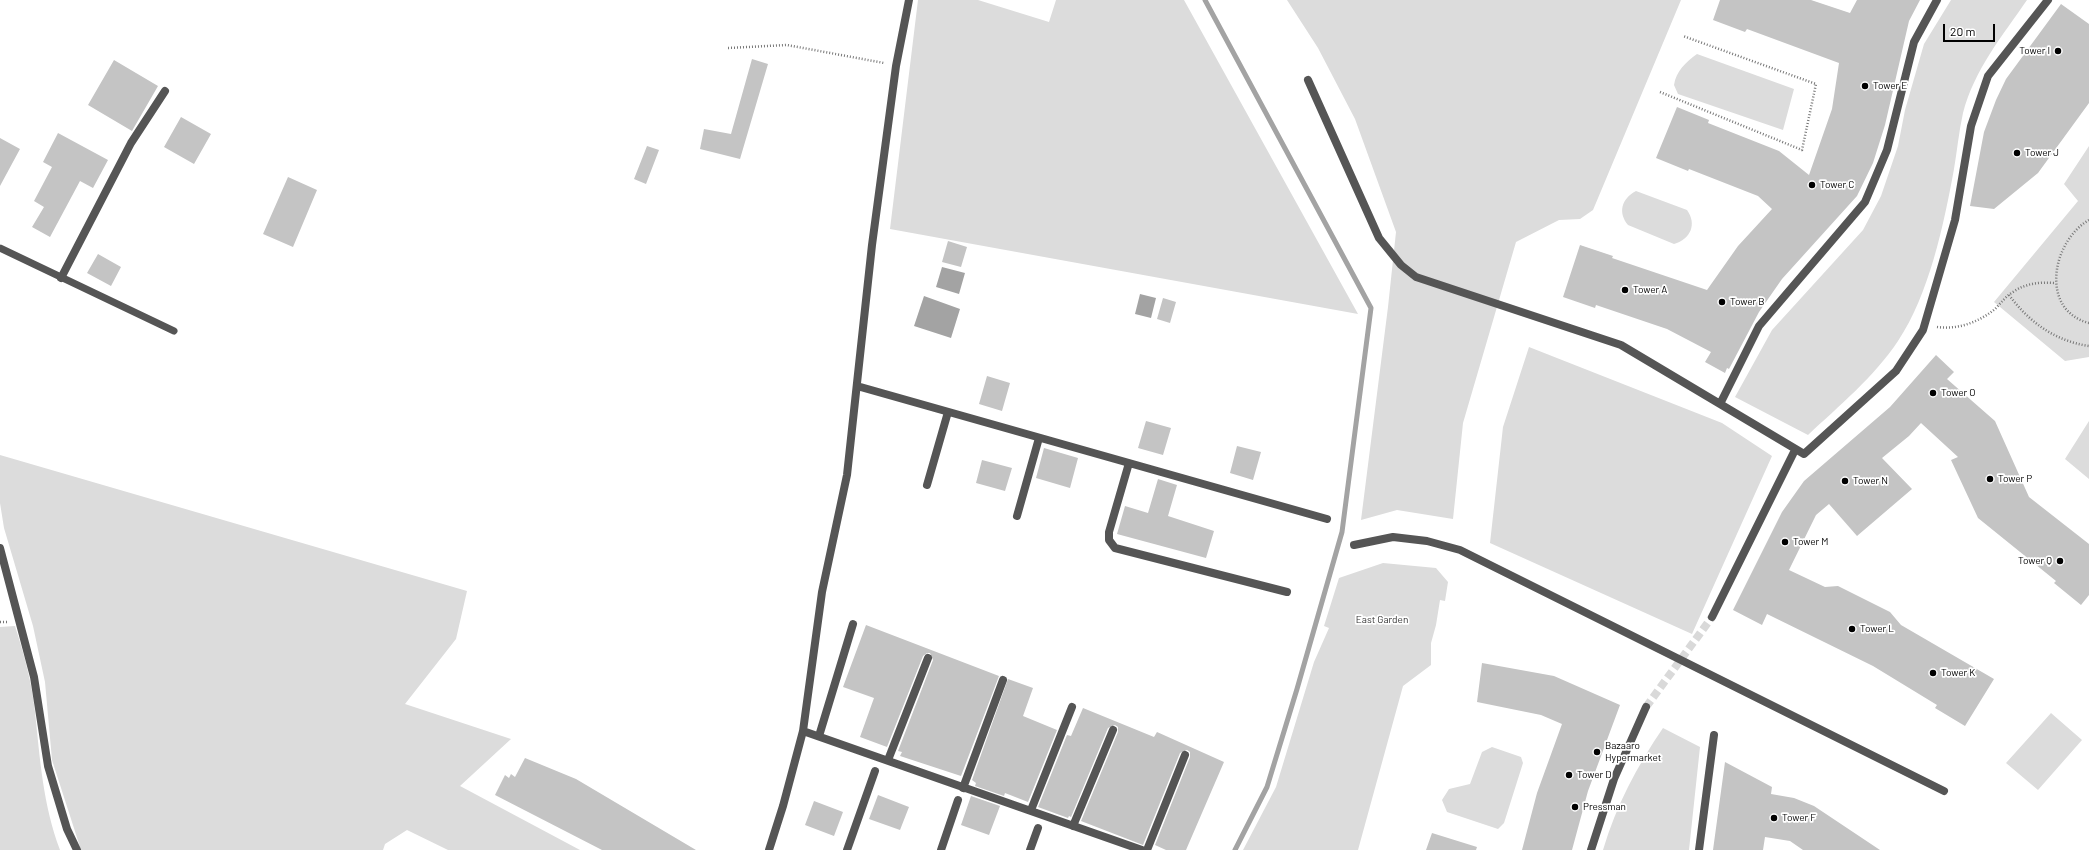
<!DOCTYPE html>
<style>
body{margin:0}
#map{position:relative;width:2089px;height:850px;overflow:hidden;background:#fff;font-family:Barlow,sans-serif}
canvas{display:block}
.scale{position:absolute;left:1943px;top:24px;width:52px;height:18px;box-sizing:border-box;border:2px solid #000;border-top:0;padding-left:5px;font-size:12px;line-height:14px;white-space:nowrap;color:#000;-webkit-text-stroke:3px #fff;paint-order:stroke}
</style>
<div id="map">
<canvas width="2089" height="850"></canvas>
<div class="scale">20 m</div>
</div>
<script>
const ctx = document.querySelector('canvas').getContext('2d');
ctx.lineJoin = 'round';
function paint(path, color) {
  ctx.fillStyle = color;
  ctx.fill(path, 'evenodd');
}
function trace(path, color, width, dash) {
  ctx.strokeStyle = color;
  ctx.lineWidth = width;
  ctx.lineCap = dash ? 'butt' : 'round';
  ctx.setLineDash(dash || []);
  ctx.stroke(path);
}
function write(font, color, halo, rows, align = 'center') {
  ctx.font = font + ' Barlow,sans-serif';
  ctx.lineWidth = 3.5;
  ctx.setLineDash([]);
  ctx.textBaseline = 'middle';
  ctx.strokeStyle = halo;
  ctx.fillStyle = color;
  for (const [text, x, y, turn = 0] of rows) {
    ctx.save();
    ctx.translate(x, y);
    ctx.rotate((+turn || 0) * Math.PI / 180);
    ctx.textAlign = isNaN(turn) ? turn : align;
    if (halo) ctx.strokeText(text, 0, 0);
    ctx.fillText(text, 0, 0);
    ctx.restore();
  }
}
const green = new Path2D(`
 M 918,0 L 978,0 L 1049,22 L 1056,0 L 1184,0 L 1358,314 L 890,229 Z
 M 1287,0 L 1681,0 L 1593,210 L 1580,219 L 1559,220 L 1516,242 L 1463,423 L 1453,519 L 1397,510 L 1361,520 L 1388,307 L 1396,232 L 1355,119 L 1318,48 Z
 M 1951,0 L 2027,0 C 2003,35 1974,70 1963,113 C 1959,131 1957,151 1954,169 C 1944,224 1929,295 1898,341 C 1874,377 1839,406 1808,435 L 1735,397 L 1772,330 L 1863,230 L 1881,196 L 1898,146 L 1905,110 L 1924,44 Z
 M 1697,54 L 1794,89 L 1783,130 L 1678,94 L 1674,85 C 1676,71 1686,62 1697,54 Z
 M 2089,146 L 2089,357 L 2065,361 L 1994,302 L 2078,201 L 2064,184 Z
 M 1636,191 L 1687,210 C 1697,224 1691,239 1674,244 L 1628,225 C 1618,213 1621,199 1636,191 Z
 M 1529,347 L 1722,423 L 1772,456 L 1692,634 L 1490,543 L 1503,427 Z
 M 2089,421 L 2089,479 L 2065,459 Z
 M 0,455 L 467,591 L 456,639 L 405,704 L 511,739 L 460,786 L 580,850 L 448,850 L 407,830 L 385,844 L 383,850 L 81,850 L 52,760 L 45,682 L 33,626 L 4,528 L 0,503 Z
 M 1383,563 L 1436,568 L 1448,582 L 1445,601 L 1440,600 L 1436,625 L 1431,643 L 1431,665 L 1403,686 L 1358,850 L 1243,850 L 1276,787 L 1314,662 L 1329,628 L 1324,626 L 1339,578 Z
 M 15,626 C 24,654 32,683 35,712 C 40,759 43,805 60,850 L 0,850 L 0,627 Z
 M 2051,713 L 2082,740 L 2038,790 L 2006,763 Z
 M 1663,728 L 1700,747 L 1689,850 L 1603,850 C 1616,806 1637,766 1663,728 Z
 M 1492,747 L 1521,757 L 1523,763 L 1504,823 L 1498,829 L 1447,812 L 1442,800 L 1449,789 L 1470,784 L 1482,752 Z`);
const water = new Path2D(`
 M 942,267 L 965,273 L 959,294 L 936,287 Z
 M 1140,294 L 1156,298 L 1151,318 L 1135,314 Z
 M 924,296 L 960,309 L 951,338 L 914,326 Z`);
const stream = new Path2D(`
 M 1205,0 L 1371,308 L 1342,532 L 1297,689 L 1267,787 L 1235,850`);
const building = new Path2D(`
 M 1720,0 L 1811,0 L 1850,13 L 1857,0 L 1920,0 L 1909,21 L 1885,125 L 1873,163 L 1857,196 L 1782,279 L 1759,312 L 1729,369 L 1727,368 L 1725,373 L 1705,362 L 1711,352 L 1667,329 L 1596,305 L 1595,308 L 1563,297 L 1580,245 L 1613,256 L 1612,258 L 1707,290 L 1738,246 L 1772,209 L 1758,196 L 1689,169 L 1688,171 L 1656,158 L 1677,107 L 1709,120 L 1708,123 L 1779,151 L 1809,175 L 1832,109 L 1839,63 L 1747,29 L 1745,32 L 1713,20 Z
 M 2061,4 L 2089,24 L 2089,103 L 2038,173 L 1994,209 L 1970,206 L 1984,132 L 1996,100 L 2006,79 Z
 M 752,59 L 768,64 L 740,159 L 700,149 L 704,129 L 731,134 Z
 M 114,60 L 158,86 L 132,131 L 88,105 Z
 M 181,117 L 211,134 L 194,164 L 164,147 Z
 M 58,133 L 108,160 L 93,188 L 80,181 L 50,237 L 32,227 L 44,207 L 34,201 L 52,167 L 43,162 Z
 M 0,138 L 20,149 L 0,186 Z
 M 647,146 L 659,150 L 646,184 L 634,179 Z
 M 288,177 L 317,190 L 293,247 L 263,234 Z
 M 948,241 L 967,247 L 961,267 L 942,262 Z
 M 98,254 L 121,267 L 111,286 L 87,273 Z
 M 1163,298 L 1176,302 L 1170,323 L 1157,319 Z
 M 1936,355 L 1954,372 L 1947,379 L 1995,421 L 2029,497 L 2089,544 L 2089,595 L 2081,605 L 2054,583 L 2056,581 L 1978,518 L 1951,460 L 1958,457 L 1921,423 L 1909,436 L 1882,458 L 1912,489 L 1857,536 L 1829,504 L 1816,515 L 1789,570 L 1825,587 L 1838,586 L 1890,612 L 1901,625 L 1994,679 L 1965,726 L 1935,708 L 1937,705 L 1873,666 L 1767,614 L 1762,625 L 1733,610 L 1782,512 L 1804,481 L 1890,407 Z
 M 987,376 L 1010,383 L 1002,411 L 979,404 Z
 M 1146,421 L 1171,428 L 1163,455 L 1138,448 Z
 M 1237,446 L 1261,452 L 1253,480 L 1230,473 Z
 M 1044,448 L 1078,458 L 1070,488 L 1036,478 Z
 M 982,460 L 1012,468 L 1005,491 L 976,483 Z
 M 1158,479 L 1177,485 L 1168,516 L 1214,531 L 1206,558 L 1117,534 L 1125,506 L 1148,513 Z
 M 866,625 L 999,676 L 961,776 L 900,756 L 902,752 L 898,751 L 933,660 L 930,653 L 927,653 L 923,656 L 887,747 L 860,737 L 874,698 L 843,687 Z
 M 1482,663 L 1554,676 L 1620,705 L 1588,791 L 1572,850 L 1522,850 L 1537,793 L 1562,724 L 1541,715 L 1477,702 Z
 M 1008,679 L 1033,688 L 1023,716 L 1057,730 L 1028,802 L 1005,793 L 1004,796 L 975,786 L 976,783 L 972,780 Z
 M 1083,708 L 1154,737 L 1157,732 L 1224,762 L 1186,850 L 1166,850 L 1155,845 L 1190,757 L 1190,752 L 1187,750 L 1180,753 L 1143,845 L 1081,821 L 1118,732 L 1118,727 L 1115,725 L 1108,728 L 1071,817 L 1069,816 L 1068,818 L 1038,807 L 1067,735 L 1071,736 Z
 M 525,758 L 576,779 L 696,850 L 602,850 L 495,795 L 505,775 L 509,778 L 511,774 L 515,777 Z
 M 1725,762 L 1772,787 L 1771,794 L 1794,798 L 1814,806 L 1880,850 L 1803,850 L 1790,841 L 1765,837 L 1763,850 L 1713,850 Z
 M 878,795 L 909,807 L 900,830 L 869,819 Z
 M 971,796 L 1000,806 L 989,835 L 961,825 Z
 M 814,801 L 843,812 L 834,836 L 805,825 Z
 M 1432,833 L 1477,847 L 1476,850 L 1426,850 Z`);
const pedestrianTunnel = new Path2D(`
 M 1646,707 L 1712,617`);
const path = new Path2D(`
 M 728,48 L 787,45 L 884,63
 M 1660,92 L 1802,150 L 1816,84 L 1683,36
 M 2089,220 C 2052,241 2039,310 2089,323
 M 2009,295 C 2029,322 2055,341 2089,346
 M 1937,327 C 1958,330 1979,322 1995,309 C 2001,303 2006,296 2013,292 C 2026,283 2040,282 2055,283
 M 0,622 L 7,622`);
const service = new Path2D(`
 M 0,248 L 174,331`);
const pedestrian = new Path2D(`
 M 1308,80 L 1379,238 L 1401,265 L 1416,277 L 1621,345 L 1804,454 L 1896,371 L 1923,330 L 1955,220 L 1971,126 L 1988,76 L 2048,0
 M 1720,404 L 1759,326 L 1865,202 L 1887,150 L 1914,42 L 1937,0
 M 1712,617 L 1795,450
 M 1591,850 L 1614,779 L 1646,707
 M 1699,850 L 1714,735`);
const minor = new Path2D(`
 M 61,278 L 131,143 L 165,91
 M 857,386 L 1327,519
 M 1129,463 L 1109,532 L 1109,540 L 1115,548 L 1287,592
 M 927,485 L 948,412
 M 1017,516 L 1039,438
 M 0,548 L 34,677 L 48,766 L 67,829 L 77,850
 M 803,731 L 1142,850
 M 819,736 L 853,624
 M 888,760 L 928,658
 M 963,788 L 1003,680
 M 1031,810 L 1072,707
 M 1073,826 L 1113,730
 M 769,850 L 783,806 L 803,731 L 822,592 L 847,475 L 872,245 L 896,66 L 909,0
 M 847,850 L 875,771
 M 941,850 L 958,800
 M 1030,850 L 1038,828
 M 1147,850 L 1185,755`);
const tertiary = new Path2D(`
 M 1354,545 L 1393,537 L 1427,541 L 1460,550 L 1944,791`);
const markers = [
 [2058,51,4,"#000"],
 [1865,86,4,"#000"],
 [2017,153,4,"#000"],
 [1812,185,4,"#000"],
 [1625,290,4,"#000"],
 [1722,302,4,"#000"],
 [1933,393,4,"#000"],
 [1990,479,4,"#000"],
 [1845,481,4,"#000"],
 [1785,542,4,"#000"],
 [2060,561,4,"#000"],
 [1852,629,4,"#000"],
 [1933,673,4,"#000"],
 [1597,752,4,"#000"],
 [1569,775,4,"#000"],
 [1575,807,4,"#000"],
 [1774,818,4,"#000"]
];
const poiNames = [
 ["Tower I",2050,51,"right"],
 ["Tower E",1873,86],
 ["Tower J",2025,153],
 ["Tower C",1820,185],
 ["Tower A",1633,290],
 ["Tower B",1730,302],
 ["Tower O",1941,393],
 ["Tower P",1998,479],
 ["Tower N",1853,481],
 ["Tower M",1793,542],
 ["Tower Q",2052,561,"right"],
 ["Tower L",1860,629],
 ["Tower K",1941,673],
 ["Bazaaro",1605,746],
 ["Hypermarket",1605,758],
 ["Tower D",1577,775],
 ["Pressman",1583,807],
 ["Tower F",1782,818]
];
const parkNames = [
 ["East Garden",1382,620]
];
paint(green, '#dcdcdc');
paint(water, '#a3a3a3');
trace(stream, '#a3a3a3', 5);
paint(building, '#c4c4c4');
trace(pedestrianTunnel, '#d9d9d9', 8, [8, 4]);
trace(path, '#777', 2.5, [1, 2]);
trace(service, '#555', 7);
trace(pedestrian, '#555', 8);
trace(minor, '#555', 8);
trace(tertiary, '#555', 8);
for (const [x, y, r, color] of markers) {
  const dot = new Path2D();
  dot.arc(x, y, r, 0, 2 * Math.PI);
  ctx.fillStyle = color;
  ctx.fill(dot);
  trace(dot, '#fff', 1.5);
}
write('10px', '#000', '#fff', poiNames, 'left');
write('10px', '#333', '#fff', parkNames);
</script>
